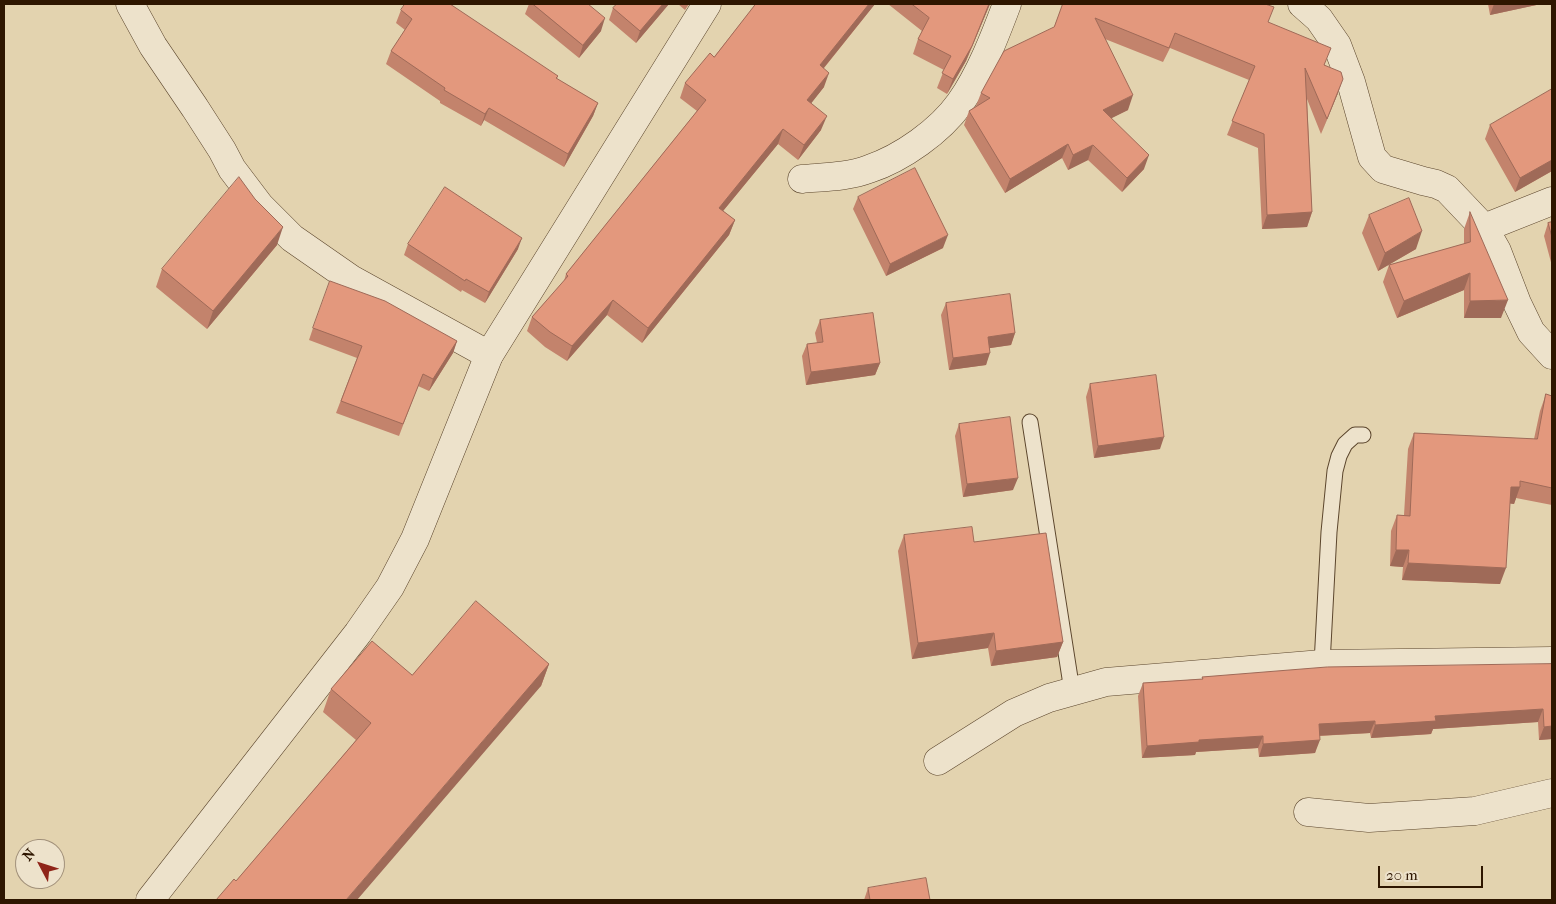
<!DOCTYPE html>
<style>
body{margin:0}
#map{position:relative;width:1556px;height:904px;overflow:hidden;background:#e3d3af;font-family:"IM FELL French Canon",serif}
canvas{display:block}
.frame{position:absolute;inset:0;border:5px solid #2e1600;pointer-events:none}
.north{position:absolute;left:15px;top:839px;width:50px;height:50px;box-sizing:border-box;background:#ede2cb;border:1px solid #a1907a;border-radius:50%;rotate:310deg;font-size:14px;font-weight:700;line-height:20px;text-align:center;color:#2e1600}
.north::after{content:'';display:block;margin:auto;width:18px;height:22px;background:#8f2418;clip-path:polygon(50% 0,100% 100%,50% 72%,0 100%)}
.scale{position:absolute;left:1378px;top:866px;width:105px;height:22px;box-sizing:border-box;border:2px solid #2e1600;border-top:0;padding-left:6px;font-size:15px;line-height:18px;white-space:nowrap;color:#2e1600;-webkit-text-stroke:4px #ede2cb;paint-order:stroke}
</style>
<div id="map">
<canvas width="1556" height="904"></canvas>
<div class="frame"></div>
<div class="north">N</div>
<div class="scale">20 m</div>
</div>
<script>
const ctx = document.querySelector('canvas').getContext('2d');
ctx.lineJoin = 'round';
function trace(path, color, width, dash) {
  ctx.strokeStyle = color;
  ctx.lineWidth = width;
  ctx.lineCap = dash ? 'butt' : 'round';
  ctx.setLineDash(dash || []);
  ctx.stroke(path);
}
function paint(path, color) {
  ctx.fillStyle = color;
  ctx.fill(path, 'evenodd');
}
const service = new Path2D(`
 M 1030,422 L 1072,691
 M 1322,664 L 1329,532 L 1335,471 L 1339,456 L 1345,444 L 1355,435 L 1363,435`);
const minor = new Path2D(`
 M 130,4 L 153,46 L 195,108 L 222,150 L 232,169 L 260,206 L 292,238 L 351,279 L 489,355
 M 1302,4 L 1319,19 L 1337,45 L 1351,82 L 1372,157 L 1383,169 L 1423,181 L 1436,184 L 1447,189 L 1484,228 L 1497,251 L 1517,303 L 1531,332 L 1552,355
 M 802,179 C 823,177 848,177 869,169 C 902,158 940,131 960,103 C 980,75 995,36 1007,4
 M 1484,228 L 1552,201
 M 938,761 L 1014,713 L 1049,698 L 1106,682 L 1322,664 L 1552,661
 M 1308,812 L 1369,818 L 1475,811 L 1552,793`);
const tertiary = new Path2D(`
 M 150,900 L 358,633 L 390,587 L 415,539 L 489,355 L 707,4`);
const wall = new Path2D(`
 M 529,4 L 588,4 L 601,31 L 579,58 L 525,14 Z
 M 617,4 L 669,4 L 636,43 L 609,20 L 613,8 Z
 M 678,4 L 689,4 L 685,10 Z
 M 756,4 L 875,4 L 824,68 L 824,87 L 811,103 L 821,130 L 798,160 L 778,144 L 723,211 L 735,220 L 729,235 L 642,343 L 607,315 L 567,361 L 545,347 L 527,331 L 532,317 L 564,281 L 566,274 L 697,111 L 680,98 L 685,83 L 714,57 Z
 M 888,4 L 990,4 L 966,61 L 947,94 L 937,88 L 944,70 L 913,54 L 918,39 L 922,31 Z
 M 1063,4 L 1268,22 L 1325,65 L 1338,93 L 1321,134 L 1307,99 L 1312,212 L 1307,227 L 1262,229 L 1258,148 L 1227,135 L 1249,80 L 1170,48 L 1163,62 L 1105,39 L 1128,110 L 1111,118 L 1144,169 L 1122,192 L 1088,160 L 1068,170 L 1062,158 L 1005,193 L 964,125 L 969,111 L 976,106 L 981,93 L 1054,27 Z
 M 1488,4 L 1541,4 L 1490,15 Z
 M 401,10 L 558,76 L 557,79 L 598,103 L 593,116 L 564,167 L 484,120 L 481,126 L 440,103 L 440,101 L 386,64 L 391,51 L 405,30 L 396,23 Z
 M 1552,89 L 1552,171 L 1515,192 L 1485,139 L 1490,125 Z
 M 858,197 L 943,248 L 886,276 L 853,209 Z
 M 255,199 L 277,245 L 207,329 L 156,287 L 162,269 Z
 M 1470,212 L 1501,318 L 1464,318 L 1464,290 L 1397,318 L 1383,282 L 1389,265 L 1464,244 L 1464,229 Z
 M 1369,215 L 1416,249 L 1378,271 L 1362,233 Z
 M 1552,222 L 1552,266 L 1544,236 L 1548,223 Z
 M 408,244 L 518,249 L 485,303 L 462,290 L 461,292 L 404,255 Z
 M 946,303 L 1015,333 L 1011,345 L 990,348 L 986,365 L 949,370 L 941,315 Z
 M 820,320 L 880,363 L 875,375 L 806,385 L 802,356 L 807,344 L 817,343 L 815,333 Z
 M 313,328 L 457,341 L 453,353 L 429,391 L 418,386 L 399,436 L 336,413 L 357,358 L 309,340 Z
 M 1090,384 L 1160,449 L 1094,458 L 1086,397 Z
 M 1546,394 L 1552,396 L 1552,505 L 1516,498 L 1514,504 L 1510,503 L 1500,584 L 1402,580 L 1403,567 L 1390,566 L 1391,531 L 1397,515 L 1404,515 L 1408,449 L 1414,433 L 1534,439 L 1540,411 Z
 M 959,424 L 1013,490 L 963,497 L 955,436 Z
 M 904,535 L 974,542 L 1063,642 L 1057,657 L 991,666 L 988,648 L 912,659 L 898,551 Z
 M 549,664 L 541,686 L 216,900 L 236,881 L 356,740 L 323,712 L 331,689 L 412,675 Z
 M 1552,664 L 1552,739 L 1539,740 L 1538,722 L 1433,729 L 1431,734 L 1371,738 L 1370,733 L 1319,736 L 1315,753 L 1259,757 L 1258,748 L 1196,752 L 1195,755 L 1142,758 L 1138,696 L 1143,683 L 1202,679 L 1202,677 Z
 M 868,888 L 930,900 L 864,900 Z`);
const shadedWall = new Path2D(`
 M 663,4 L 669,4 L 636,43 L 640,31 Z
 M 869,4 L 875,4 L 814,80 L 820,65 Z
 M 989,4 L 990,4 L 966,61 L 947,94 L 953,79 Z
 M 1494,4 L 1541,4 L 1490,15 Z
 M 605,18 L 601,31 L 579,58 L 583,45 Z
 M 829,73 L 824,87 L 802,115 L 807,100 Z
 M 1343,79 L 1338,93 L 1321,134 Z
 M 1133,95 L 1128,110 L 1098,125 L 1103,110 Z
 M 598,103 L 593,116 L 564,167 L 568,154 Z
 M 489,108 L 484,120 L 481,126 L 485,114 Z
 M 827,116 L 821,130 L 798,160 L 804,145 Z
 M 783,129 L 778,144 L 714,222 L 719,208 Z
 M 1068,144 L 1062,158 L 1005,193 L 1010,179 Z
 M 1093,145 L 1088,160 L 1068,170 L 1073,155 Z
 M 1149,155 L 1144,169 L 1122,192 L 1127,178 Z
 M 1552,160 L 1552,171 L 1515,192 L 1520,178 Z
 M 1312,212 L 1307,227 L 1262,229 L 1267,215 Z
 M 735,220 L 729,235 L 642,343 L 648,328 Z
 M 283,227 L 277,245 L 207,329 L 213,311 Z
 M 1422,231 L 1416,249 L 1378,271 L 1385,253 Z
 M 948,235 L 943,248 L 886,276 L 890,264 Z
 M 522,238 L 518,249 L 485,303 L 489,292 Z
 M 1470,273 L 1464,290 L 1397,318 L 1404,301 Z
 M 613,300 L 607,315 L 567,361 L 572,346 Z
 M 1508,300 L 1501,318 L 1464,318 L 1470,301 Z
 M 1015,333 L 1011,345 L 984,349 L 988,337 Z
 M 457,341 L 453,353 L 429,391 L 433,379 Z
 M 990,353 L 986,365 L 949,370 L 953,358 Z
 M 880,363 L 875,375 L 806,385 L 811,372 Z
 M 1164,437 L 1160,449 L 1094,458 L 1098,446 Z
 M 1018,478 L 1013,490 L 963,497 L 967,484 Z
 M 1511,487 L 1520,487 L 1514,504 L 1505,503 Z
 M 1396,550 L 1409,550 L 1403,567 L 1390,566 Z
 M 1408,563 L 1506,568 L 1500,584 L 1402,580 Z
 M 994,633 L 988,648 L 912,659 L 918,643 Z
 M 1063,642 L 1057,657 L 991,666 L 996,651 Z
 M 549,664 L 541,686 L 357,900 L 346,900 Z
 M 1543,709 L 1538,722 L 1433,729 L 1431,734 L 1371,738 L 1375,725 L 1435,716 Z
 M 1375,721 L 1370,733 L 1314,736 L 1319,724 Z
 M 1552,726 L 1552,739 L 1539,740 L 1544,727 Z
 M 1263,736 L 1258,748 L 1196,752 L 1195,755 L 1142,758 L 1147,746 L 1199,740 Z
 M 1320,740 L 1315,753 L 1259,757 L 1263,744 Z`);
const building = new Path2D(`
 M 405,4 L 450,4 L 558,76 L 556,78 L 598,103 L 568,154 L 489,108 L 485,114 L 444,90 L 445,88 L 391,51 L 412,19 L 401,10 Z
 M 533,4 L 588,4 L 605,18 L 583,45 Z
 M 617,4 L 663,4 L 640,31 L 613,8 Z
 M 756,4 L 869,4 L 820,65 L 829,73 L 807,100 L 827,116 L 804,145 L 783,129 L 719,208 L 735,220 L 648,328 L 613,300 L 572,346 L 550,332 L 532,317 L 568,276 L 566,274 L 706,100 L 685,83 L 710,53 L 714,57 Z
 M 912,4 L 989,4 L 972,46 L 953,79 L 942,73 L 951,56 L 918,39 L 929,18 Z
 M 1063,4 L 1265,4 L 1274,7 L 1268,22 L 1331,48 L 1324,65 L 1341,72 L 1343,79 L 1327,119 L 1305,68 L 1312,212 L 1267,215 L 1264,134 L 1232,121 L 1255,66 L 1175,33 L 1169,48 L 1095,18 L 1133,95 L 1103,110 L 1149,155 L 1127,178 L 1093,145 L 1073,155 L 1068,144 L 1010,179 L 969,111 L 990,98 L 981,93 L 1004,51 L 1054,27 Z
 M 1552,89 L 1552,160 L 1520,178 L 1490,125 Z
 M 915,168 L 948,235 L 890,264 L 858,197 Z
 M 239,177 L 255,199 L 283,227 L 213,311 L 162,269 Z
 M 445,187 L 522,238 L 489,292 L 466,279 L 465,281 L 408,244 Z
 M 1409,198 L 1422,231 L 1385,253 L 1369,215 Z
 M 1470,212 L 1508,300 L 1470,301 L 1470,273 L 1404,301 L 1389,265 L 1470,242 Z
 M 1552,222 L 1552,237 L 1548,223 Z
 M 330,281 L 385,301 L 457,341 L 433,379 L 423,374 L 403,424 L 341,401 L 362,346 L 313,328 Z
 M 1010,294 L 1015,333 L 988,337 L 990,353 L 953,358 L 946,303 Z
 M 873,313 L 880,363 L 811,372 L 807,344 L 823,342 L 820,320 Z
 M 1156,375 L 1164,437 L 1098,446 L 1090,384 Z
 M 1546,394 L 1552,396 L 1552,488 L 1520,481 L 1520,487 L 1511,487 L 1506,568 L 1408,563 L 1409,550 L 1396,550 L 1397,515 L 1410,516 L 1414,433 L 1537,439 Z
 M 1010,417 L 1018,478 L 967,484 L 959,424 Z
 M 972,527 L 974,542 L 1046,533 L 1063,642 L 996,651 L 994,633 L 918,643 L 904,535 Z
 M 476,601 L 549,664 L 346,900 L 216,900 L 234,879 L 236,881 L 371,723 L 331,689 L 372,641 L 412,675 Z
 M 1552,664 L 1552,726 L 1544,727 L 1543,709 L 1435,716 L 1436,721 L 1375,725 L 1375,721 L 1319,724 L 1320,740 L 1263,744 L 1263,736 L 1199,740 L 1199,742 L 1147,746 L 1143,683 L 1203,679 L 1202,677 L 1327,667 Z
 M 926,878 L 930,900 L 870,900 L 868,888 Z`);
trace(service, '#5b452c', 17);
trace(minor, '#5b452c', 29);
trace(tertiary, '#5b452c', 29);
trace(service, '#ede2cb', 15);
trace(minor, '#ede2cb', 28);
trace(tertiary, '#ede2cb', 28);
paint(wall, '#c3836c');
paint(shadedWall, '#9f6a58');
paint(building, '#e3987d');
trace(building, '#9f6a58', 1);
</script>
